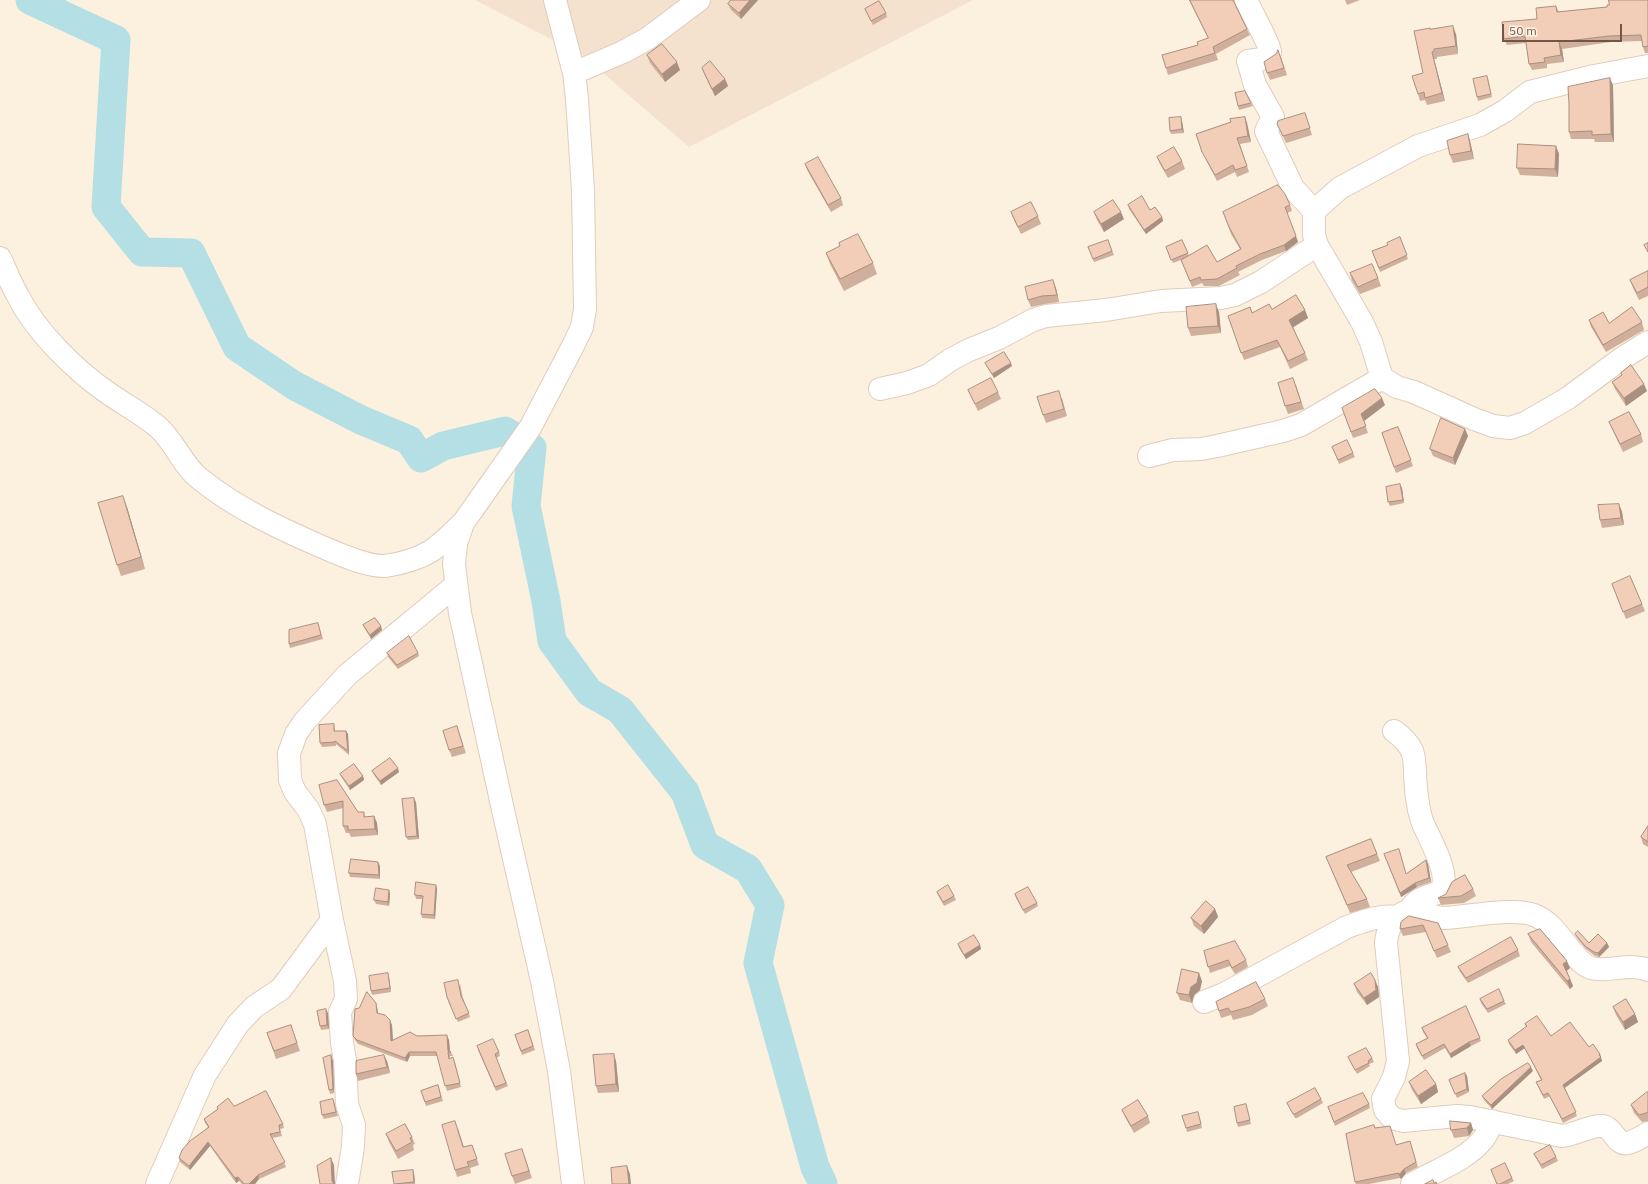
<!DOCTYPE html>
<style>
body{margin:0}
#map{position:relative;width:1648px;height:1184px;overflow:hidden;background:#fcf0df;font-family:"IBM Plex Sans",sans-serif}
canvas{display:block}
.scale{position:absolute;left:1502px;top:24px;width:120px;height:18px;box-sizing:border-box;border:2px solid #735647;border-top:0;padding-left:5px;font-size:12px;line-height:14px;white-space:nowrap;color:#735647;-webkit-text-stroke:3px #fff5e6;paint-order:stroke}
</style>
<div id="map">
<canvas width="1648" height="1184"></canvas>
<div class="scale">50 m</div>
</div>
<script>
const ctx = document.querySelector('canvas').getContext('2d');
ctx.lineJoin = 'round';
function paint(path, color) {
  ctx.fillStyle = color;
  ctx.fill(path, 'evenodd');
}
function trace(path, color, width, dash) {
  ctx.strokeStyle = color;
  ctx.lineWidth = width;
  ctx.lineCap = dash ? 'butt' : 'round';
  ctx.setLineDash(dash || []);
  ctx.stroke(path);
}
const residential = new Path2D(`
 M 475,0 L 973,0 L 689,147 L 582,55 Z`);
const river = new Path2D(`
 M 30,0 L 116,40 L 106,207 L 142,252 L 191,253 L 237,347 L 295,386 L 361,420 L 409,440 L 421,458 L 443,446 L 505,431 L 532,448 L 526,506 L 546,601 L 552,641 L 589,692 L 620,710 L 685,792 L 705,845 L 748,869 L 770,905 L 758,963 L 815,1167 L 823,1184`);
const minor = new Path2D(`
 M 555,0 L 574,73 L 577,99 L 583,190 L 585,309 L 582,327 L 574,344 L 530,428 L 463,523 L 456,544 L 454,564 L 460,613 L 505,819 L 542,981 L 559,1071 L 573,1184
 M 1246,0 C 1250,9 1270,45 1270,52 L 1262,59 L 1248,61 L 1255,85 L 1273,117 L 1266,131 L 1293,188 L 1314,211 L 1314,235 L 1317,245 L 1362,322 L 1371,342 L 1382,378 L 1397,387 L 1414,392 L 1474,419 L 1493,426 L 1510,428 L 1525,423 L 1568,398 L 1621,359 L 1648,342
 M 574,73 L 623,52 L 647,39 L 699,0
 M 1314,211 L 1340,188 L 1418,146 L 1480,125 L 1505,111 L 1530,92 L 1594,76 L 1648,66
 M 0,258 C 6,271 11,284 18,296 C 36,332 76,371 108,393 C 125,405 143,414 158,427 C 175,442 182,465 200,479 C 237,509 283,530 327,549 C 341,555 369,567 385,566 C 399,564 418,559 431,551 C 442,544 453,532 463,523
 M 880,389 L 907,383 L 929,375 L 950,360 L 969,350 L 999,338 L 1033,320 L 1046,316 L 1106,310 L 1161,301 L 1221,298 L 1235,295 L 1261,282 L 1317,245
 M 1149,456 L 1173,450 L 1201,449 L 1217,446 L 1283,431 L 1301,425 L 1382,378
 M 1394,731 C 1401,736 1408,742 1412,751 C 1415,758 1415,767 1415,775 C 1416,791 1417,806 1422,821 C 1428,837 1453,876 1440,892 C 1427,897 1417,897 1409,911
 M 1648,970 C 1628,962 1608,973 1591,968 C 1571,961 1560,925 1534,915 C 1514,907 1467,917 1444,918 C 1429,918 1418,905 1403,913 C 1392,919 1387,931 1386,943 L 1398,1061 L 1394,1077 L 1383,1099 L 1385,1110 L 1392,1118 L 1403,1121 L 1457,1116 L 1470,1117 L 1562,1136 C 1575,1135 1588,1126 1601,1126 C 1614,1126 1615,1146 1628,1143 C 1635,1141 1642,1137 1648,1133
 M 1204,1002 L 1224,994 L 1347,927 C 1364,921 1379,915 1397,917
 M 157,1184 L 205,1075 L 238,1024 L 254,1007 L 281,989 L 332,920
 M 347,1184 L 353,1147 L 354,1125 L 347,1104 L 345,1060 L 342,1043 L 340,1012 L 346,999 L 345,981 L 332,920 L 315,824 L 308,809 L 295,792 L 290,780 L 289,753 L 296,734 L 304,722 L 347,675 L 456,585
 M 1412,1184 C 1436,1170 1466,1161 1484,1138 C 1487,1134 1490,1127 1492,1121`);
const wall = new Path2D(`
 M 731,0 L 758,0 L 741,19 L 731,10 L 728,4 Z
 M 1189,0 L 1234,0 L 1234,2 L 1247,29 L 1250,35 L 1216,54 L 1218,60 L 1168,75 L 1162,55 L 1198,45 L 1208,38 Z
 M 1345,0 L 1360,0 L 1347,5 Z
 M 1648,0 L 1648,53 L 1645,53 L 1643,47 L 1642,41 L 1611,42 L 1562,49 L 1564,62 L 1547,64 L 1547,68 L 1532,70 L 1529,64 L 1526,43 L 1507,45 L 1504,39 L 1537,19 L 1556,6 L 1559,12 L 1607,7 L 1609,5 Z
 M 865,9 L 886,13 L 887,17 L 873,25 Z
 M 1430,29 L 1456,34 L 1458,54 L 1437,57 L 1437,59 L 1434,59 L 1445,101 L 1427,105 L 1425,100 L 1420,101 L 1418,94 L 1423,73 Z
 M 647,55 L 680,70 L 665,82 L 650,63 Z
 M 1281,57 L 1287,75 L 1270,80 L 1267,73 Z
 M 702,68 L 725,79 L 728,86 L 715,96 L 705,76 Z
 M 1488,79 L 1492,97 L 1478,101 L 1477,97 Z
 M 1613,85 L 1614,142 L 1595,142 L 1594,139 L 1571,139 L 1569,132 Z
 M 1251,103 L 1253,106 L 1239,110 L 1238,106 Z
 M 1305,113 L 1312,135 L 1286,143 L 1277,124 Z
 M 1245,117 L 1247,123 L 1251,142 L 1240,144 L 1249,172 L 1237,177 L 1235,172 L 1217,181 L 1205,158 L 1196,134 L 1231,122 Z
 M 1182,121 L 1184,133 L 1171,134 L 1170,131 Z
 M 1468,134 L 1470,141 L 1474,159 L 1453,163 L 1450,155 Z
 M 1556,146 L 1559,154 L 1558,177 L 1520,175 L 1517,168 Z
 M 1157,157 L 1182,161 L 1185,169 L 1168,178 L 1160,164 Z
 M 805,164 L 841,198 L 843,205 L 831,212 L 807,170 Z
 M 1128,205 L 1150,210 L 1162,217 L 1163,221 L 1146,234 L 1129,209 Z
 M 1290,205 L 1292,211 L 1287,213 L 1298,242 L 1286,251 L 1262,260 L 1238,272 L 1240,275 L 1219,286 L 1204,286 L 1202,283 L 1192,287 L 1181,260 L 1186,258 L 1173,263 L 1166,247 L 1182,240 L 1189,256 L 1217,262 L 1240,249 L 1231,234 L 1223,212 Z
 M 1011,212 L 1038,216 L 1041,224 L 1021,234 L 1014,220 Z
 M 1094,212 L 1124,219 L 1104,232 L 1097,220 Z
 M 1400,237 L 1408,259 L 1380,272 L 1372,251 L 1388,245 Z
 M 1108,240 L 1114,255 L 1094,262 L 1088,247 Z
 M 839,243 L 873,263 L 877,274 L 844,291 L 830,264 L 826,253 L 840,246 Z
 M 1648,271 L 1648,296 L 1639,300 L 1633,288 L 1630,280 Z
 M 1350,273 L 1378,278 L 1381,286 L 1360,294 L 1352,281 Z
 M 1056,288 L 1059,302 L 1045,304 L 1031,307 L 1028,300 Z
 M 1272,309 L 1305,310 L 1308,318 L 1293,327 L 1305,353 L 1308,360 L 1290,369 L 1280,347 L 1244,360 L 1228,316 L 1252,313 Z
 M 1219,312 L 1221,333 L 1191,336 L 1188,328 Z
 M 1589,320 L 1609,323 L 1642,322 L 1644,330 L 1606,352 L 1591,327 Z
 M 985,363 L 1012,366 L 994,378 L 987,367 Z
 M 1621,373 L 1647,391 L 1626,406 L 1615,389 L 1612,382 L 1622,375 Z
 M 1296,385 L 1304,409 L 1288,414 L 1285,406 Z
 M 968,390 L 998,392 L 1001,399 L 978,411 L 971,397 Z
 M 1062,398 L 1067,416 L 1046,423 L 1043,415 Z
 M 1385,405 L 1364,421 L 1368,433 L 1353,438 L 1342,408 Z
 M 1609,422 L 1641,434 L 1643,442 L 1623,452 L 1612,429 Z
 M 1398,427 L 1413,466 L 1396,473 L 1382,433 Z
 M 1465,429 L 1468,436 L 1455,465 L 1433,456 L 1430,449 Z
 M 1334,450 L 1353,453 L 1355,457 L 1339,464 Z
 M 1402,488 L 1404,503 L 1390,506 L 1388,502 Z
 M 1619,504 L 1622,512 L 1624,525 L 1602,528 L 1600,520 Z
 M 127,507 L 145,569 L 121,576 L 117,565 Z
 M 1612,584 L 1642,604 L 1645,611 L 1626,619 Z
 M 318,623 L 323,639 L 290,648 L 289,644 Z
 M 363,625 L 382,630 L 371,639 L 365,629 Z
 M 387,653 L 418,653 L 419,656 L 398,669 L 388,657 Z
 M 334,724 L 335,728 L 335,731 L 346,731 L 348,734 L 349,755 L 336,744 L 336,746 L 322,747 L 320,743 Z
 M 457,726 L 466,753 L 452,757 L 449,750 Z
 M 372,771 L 399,772 L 381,785 L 374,775 Z
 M 340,774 L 363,776 L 364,780 L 350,790 L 342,778 Z
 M 337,780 L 358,812 L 364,812 L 365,817 L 374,816 L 377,823 L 378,835 L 351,837 L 349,833 L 346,833 L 343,826 L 343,808 L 327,812 L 324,805 Z
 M 416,802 L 419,839 L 408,840 L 406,837 Z
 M 1648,826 L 1648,847 L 1643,844 L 1641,837 Z
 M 1371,839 L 1380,861 L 1351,872 L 1367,899 L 1370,907 L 1350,913 L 1326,857 Z
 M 1384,854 L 1406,874 L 1426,860 L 1428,864 L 1431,882 L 1417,887 L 1401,897 Z
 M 380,866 L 380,879 L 350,877 L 349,873 Z
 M 436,885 L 437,889 L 435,919 L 422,918 L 421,914 L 422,899 L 416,899 L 415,895 Z
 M 1473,889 L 1476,896 L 1464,903 L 1441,905 L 1438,898 Z
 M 389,890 L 390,894 L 389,906 L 376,904 L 374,900 Z
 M 937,892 L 954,896 L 956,900 L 944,906 L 938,895 Z
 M 1015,894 L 1037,903 L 1038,906 L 1025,914 L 1016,898 Z
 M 1215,909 L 1218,917 L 1204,934 L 1194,926 L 1191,918 Z
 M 1401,922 L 1438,923 L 1451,952 L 1437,958 L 1426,932 L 1403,936 L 1400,929 Z
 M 1528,934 L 1570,968 L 1567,971 L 1573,986 L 1570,989 L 1531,942 Z
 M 1575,934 L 1589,943 L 1607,943 L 1609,947 L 1599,957 L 1595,956 L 1586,949 L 1577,938 Z
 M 958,944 L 980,945 L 981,949 L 966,959 L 959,948 Z
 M 1518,950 L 1520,956 L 1468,983 L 1460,972 L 1458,967 Z
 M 1204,951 L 1246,960 L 1248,967 L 1235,974 L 1230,966 L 1210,973 Z
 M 389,977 L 391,992 L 372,995 L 371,991 Z
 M 1375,980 L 1378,987 L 1379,997 L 1367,1005 L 1357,992 L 1354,984 Z
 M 1202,981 L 1200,990 L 1194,995 L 1192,1003 L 1180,1000 L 1177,993 Z
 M 460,984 L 463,998 L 470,1017 L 458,1022 L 448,1001 Z
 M 1265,999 L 1268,1006 L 1252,1015 L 1233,1020 L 1231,1015 L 1221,1018 L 1216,1002 Z
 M 1480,999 L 1504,1001 L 1506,1004 L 1488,1013 L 1481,1003 Z
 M 1466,1006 L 1481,1041 L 1471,1046 L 1451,1058 L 1445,1048 L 1424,1060 L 1417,1048 L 1416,1044 L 1427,1038 L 1423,1032 L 1422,1028 Z
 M 377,1007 L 378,1014 L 392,1025 L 393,1040 L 417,1036 L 449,1040 L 450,1051 L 451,1052 L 453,1056 L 450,1056 L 450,1058 L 455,1062 L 461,1087 L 447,1091 L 438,1056 L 410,1056 L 407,1062 L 358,1044 L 355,1040 L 353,1036 Z
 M 1613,1007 L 1635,1014 L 1638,1022 L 1625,1030 L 1616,1015 Z
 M 328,1013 L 329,1029 L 321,1030 L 320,1026 Z
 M 1525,1024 L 1551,1036 L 1589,1047 L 1600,1054 L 1602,1061 L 1565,1088 L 1577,1116 L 1563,1123 L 1550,1096 L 1544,1099 L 1536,1082 L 1541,1080 L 1525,1048 L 1516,1054 L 1509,1044 L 1508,1040 L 1526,1027 Z
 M 291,1025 L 300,1051 L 276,1059 L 267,1033 Z
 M 528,1030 L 535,1050 L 522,1055 L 515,1035 Z
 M 478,1050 L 499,1052 L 500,1056 L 496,1058 L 508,1086 L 496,1091 Z
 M 331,1055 L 333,1061 L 334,1093 L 330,1094 L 329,1090 Z
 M 1348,1057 L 1372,1058 L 1374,1062 L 1369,1064 L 1370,1066 L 1357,1074 Z
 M 387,1061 L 390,1073 L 358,1081 L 356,1074 Z
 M 616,1061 L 619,1092 L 598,1093 L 596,1086 Z
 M 1533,1071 L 1492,1109 L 1484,1100 L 1482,1096 Z
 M 1465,1073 L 1467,1076 L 1469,1092 L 1457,1098 L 1449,1080 Z
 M 1409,1082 L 1436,1084 L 1438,1092 L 1421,1104 L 1412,1090 Z
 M 438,1085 L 443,1101 L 426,1106 L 421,1091 Z
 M 1648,1092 L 1648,1121 L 1642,1122 L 1634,1113 L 1631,1105 Z
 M 333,1099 L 338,1116 L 324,1119 L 322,1115 Z
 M 1321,1099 L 1323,1103 L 1297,1118 L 1295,1118 L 1287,1103 Z
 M 1246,1104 L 1251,1124 L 1238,1127 L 1237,1123 Z
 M 1369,1104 L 1370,1108 L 1335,1126 L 1328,1107 Z
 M 234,1106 L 283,1124 L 284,1128 L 280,1129 L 282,1136 L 272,1138 L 286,1167 L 259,1179 L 255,1184 L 242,1184 L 239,1181 L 236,1183 L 210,1146 L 190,1170 L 180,1162 L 179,1158 L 208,1127 L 205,1123 L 204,1119 L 218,1109 L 217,1107 Z
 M 1122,1110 L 1148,1116 L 1150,1123 L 1134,1133 L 1125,1117 Z
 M 1198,1112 L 1202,1128 L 1187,1132 L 1186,1128 Z
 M 1471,1123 L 1473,1130 L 1469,1136 L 1454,1138 L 1451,1130 Z
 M 458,1128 L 464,1147 L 472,1145 L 479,1165 L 470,1168 L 471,1173 L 457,1177 L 455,1170 Z
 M 1375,1128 L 1396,1145 L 1410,1141 L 1418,1167 L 1406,1173 L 1401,1179 L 1400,1178 L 1369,1184 L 1356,1184 L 1355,1182 Z
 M 386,1134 L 412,1137 L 415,1144 L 413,1145 L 414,1150 L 398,1159 L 389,1142 Z
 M 1534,1154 L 1556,1157 L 1558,1161 L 1542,1169 Z
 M 525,1157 L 532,1178 L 515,1184 L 512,1176 Z
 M 1491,1170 L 1512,1178 L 1514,1181 L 1508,1184 L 1497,1184 Z
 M 414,1173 L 415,1184 L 394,1184 Z`);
const shadedWall = new Path2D(`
 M 750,0 L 758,0 L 741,19 L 739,13 Z
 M 1453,26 L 1456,34 L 1458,54 L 1456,46 Z
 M 1559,42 L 1562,49 L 1564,62 L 1561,55 Z
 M 1432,52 L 1434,59 L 1445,101 L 1442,93 Z
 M 677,62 L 680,70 L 665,82 L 662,74 Z
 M 1610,78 L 1613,85 L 1614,142 L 1611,134 Z
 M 725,79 L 728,86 L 715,96 L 712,89 Z
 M 1181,117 L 1182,121 L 1184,133 L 1182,129 Z
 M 1245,117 L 1247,123 L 1251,142 L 1248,136 Z
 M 1468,134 L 1470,141 L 1474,159 L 1471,151 Z
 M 1556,146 L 1559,154 L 1558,177 L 1555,169 Z
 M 1121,212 L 1124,219 L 1104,232 L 1101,224 Z
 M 1162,217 L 1163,221 L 1146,234 L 1144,230 Z
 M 1296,236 L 1298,242 L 1286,251 L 1284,245 Z
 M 1053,280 L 1056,288 L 1059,302 L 1057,295 Z
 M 1216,304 L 1219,312 L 1221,333 L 1218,326 Z
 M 1305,310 L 1308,318 L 1292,328 L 1289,320 Z
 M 1011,363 L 1012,366 L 994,378 L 992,374 Z
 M 1644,384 L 1647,391 L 1626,406 L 1624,398 Z
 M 1382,398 L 1385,405 L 1364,421 L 1361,414 Z
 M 1465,429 L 1468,436 L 1455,465 L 1453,458 Z
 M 1400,484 L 1402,488 L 1404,503 L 1403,500 Z
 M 123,496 L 127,507 L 145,569 L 141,557 Z
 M 1619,504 L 1622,512 L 1624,525 L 1621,518 Z
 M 381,626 L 382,630 L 371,639 L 370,635 Z
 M 346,731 L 348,734 L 349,755 L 348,751 Z
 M 398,768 L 399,772 L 381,785 L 380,781 Z
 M 363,776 L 364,780 L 350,790 L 349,786 Z
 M 414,798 L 416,802 L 419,839 L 417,836 Z
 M 374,816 L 377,823 L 378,835 L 375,829 Z
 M 1426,860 L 1428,864 L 1431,882 L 1429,878 Z
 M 378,862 L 380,866 L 380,879 L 379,875 Z
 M 1415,883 L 1417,887 L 1401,897 L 1400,893 Z
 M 436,885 L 437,889 L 435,919 L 434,915 Z
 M 389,890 L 390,894 L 389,906 L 388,902 Z
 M 1215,909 L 1218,917 L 1204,934 L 1201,926 Z
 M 1607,943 L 1609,947 L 1599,957 L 1598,953 Z
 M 980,945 L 981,949 L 966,959 L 964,955 Z
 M 1567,961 L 1570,968 L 1566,971 L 1563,964 Z
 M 388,973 L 389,977 L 391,992 L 390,988 Z
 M 1199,973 L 1202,981 L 1200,990 L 1194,995 L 1192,1003 L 1189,995 L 1191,987 Z
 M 1570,979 L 1573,986 L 1570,989 L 1567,981 Z
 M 1375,980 L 1378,987 L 1379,997 L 1367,1005 L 1364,998 Z
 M 376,1003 L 377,1007 L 379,1018 L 377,1013 Z
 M 326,1009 L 328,1013 L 329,1029 L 327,1025 Z
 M 1635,1014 L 1638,1022 L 1625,1030 L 1623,1022 Z
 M 390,1020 L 392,1025 L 393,1045 L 391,1041 Z
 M 447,1035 L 449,1040 L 450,1052 L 448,1051 Z
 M 1469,1042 L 1471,1046 L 1451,1058 L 1450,1054 Z
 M 1523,1045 L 1525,1048 L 1516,1054 L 1515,1050 Z
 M 409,1052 L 410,1056 L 407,1062 L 405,1058 Z
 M 614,1054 L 616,1061 L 619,1092 L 616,1084 Z
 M 1600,1054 L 1602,1061 L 1564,1088 L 1563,1085 Z
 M 331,1055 L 333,1061 L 334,1093 L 333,1089 Z
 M 384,1055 L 387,1061 L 390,1073 L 387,1067 Z
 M 1531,1067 L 1533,1071 L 1492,1109 L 1491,1105 Z
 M 1465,1073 L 1467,1076 L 1469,1092 L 1467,1089 Z
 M 1436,1084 L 1438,1092 L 1421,1104 L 1418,1096 Z
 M 1471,1123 L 1473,1130 L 1469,1136 L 1467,1128 Z
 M 208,1142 L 210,1146 L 190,1170 L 189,1166 Z
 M 331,1158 L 334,1165 L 335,1184 L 334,1184 L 332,1181 Z
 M 627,1166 L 630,1174 L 631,1184 L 629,1184 Z
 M 1404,1169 L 1406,1173 L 1401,1179 L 1399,1175 Z
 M 413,1170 L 414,1173 L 415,1184 L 414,1182 Z
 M 258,1175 L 259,1179 L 255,1184 L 249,1184 Z
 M 238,1177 L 239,1181 L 236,1183 L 235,1178 Z`);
const building = new Path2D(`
 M 731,0 L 750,0 L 739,13 L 728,4 Z
 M 1190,0 L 1233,0 L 1247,29 L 1213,47 L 1215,53 L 1166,68 L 1162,55 L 1198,45 L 1197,42 L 1208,38 Z
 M 1609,0 L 1648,0 L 1648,46 L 1643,47 L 1641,35 L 1609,36 L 1559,42 L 1561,55 L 1544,58 L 1545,62 L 1529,64 L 1525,36 L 1504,39 L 1502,22 L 1537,19 L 1536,8 L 1556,6 L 1557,12 L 1607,7 L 1607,5 L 1609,5 Z
 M 879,1 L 886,13 L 871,21 L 865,9 Z
 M 1453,26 L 1456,46 L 1434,49 L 1434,51 L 1432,52 L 1442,93 L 1425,98 L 1424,92 L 1418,94 L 1412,76 L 1423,73 L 1414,31 L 1430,28 L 1430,29 Z
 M 662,44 L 677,62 L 662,74 L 647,55 Z
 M 1278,50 L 1284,68 L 1267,73 L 1264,62 L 1276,54 Z
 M 710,61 L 725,79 L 712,89 L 702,68 Z
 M 1487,76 L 1491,94 L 1477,97 L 1473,79 Z
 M 1610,78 L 1611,134 L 1592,135 L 1592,131 L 1569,132 L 1569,104 L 1568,87 Z
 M 1245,91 L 1251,103 L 1238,106 L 1235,93 Z
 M 1305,113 L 1310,128 L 1283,136 L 1277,124 L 1278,121 Z
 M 1181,117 L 1182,129 L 1170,131 L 1169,118 Z
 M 1245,117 L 1248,136 L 1237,138 L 1247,166 L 1235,170 L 1233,165 L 1215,175 L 1202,152 L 1196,134 L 1231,122 L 1230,119 Z
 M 1468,134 L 1471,151 L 1450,155 L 1447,141 Z
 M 1518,144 L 1556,146 L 1555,169 L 1517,168 Z
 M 1174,147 L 1182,161 L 1165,171 L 1157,157 Z
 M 818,157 L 841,198 L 828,205 L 805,164 Z
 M 1278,185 L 1285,194 L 1290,205 L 1285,207 L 1296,236 L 1284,245 L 1260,254 L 1236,266 L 1237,268 L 1217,279 L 1201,280 L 1200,277 L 1190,281 L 1181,260 L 1207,245 L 1217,262 L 1241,249 L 1229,227 L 1223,212 Z
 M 1142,196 L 1150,210 L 1155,207 L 1162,217 L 1144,230 L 1128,205 Z
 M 1113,200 L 1121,212 L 1101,224 L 1094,212 Z
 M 1031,202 L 1038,216 L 1018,227 L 1011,212 Z
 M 858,234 L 873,263 L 840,279 L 826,253 L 840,246 L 839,243 Z
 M 1400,237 L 1407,255 L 1379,268 L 1372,251 L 1388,245 L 1387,243 Z
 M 1108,240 L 1112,251 L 1093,259 L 1088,247 Z
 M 1182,240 L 1188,253 L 1171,260 L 1166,247 Z
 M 1648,243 L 1648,252 L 1644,245 Z
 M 1372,264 L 1378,278 L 1358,287 L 1350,273 Z
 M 1648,271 L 1648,287 L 1637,293 L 1630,280 Z
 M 1053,280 L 1057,295 L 1042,296 L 1028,300 L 1025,287 Z
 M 1296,295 L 1305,310 L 1289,320 L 1305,353 L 1288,361 L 1277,340 L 1241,353 L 1228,316 L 1250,307 L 1252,313 L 1269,304 L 1272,309 Z
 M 1216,304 L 1218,326 L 1188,328 L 1186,307 Z
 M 1632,307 L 1642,322 L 1603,345 L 1589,320 L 1603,312 L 1609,323 Z
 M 1004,352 L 1011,363 L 992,374 L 985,363 Z
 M 1631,365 L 1644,384 L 1624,398 L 1612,382 L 1622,375 L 1621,373 Z
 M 991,378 L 998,392 L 975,404 L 968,390 Z
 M 1293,378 L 1301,402 L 1285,406 L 1278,383 Z
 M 1375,389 L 1382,398 L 1361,414 L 1366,426 L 1351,432 L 1342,408 Z
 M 1059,391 L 1064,409 L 1043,415 L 1037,397 Z
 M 1629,412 L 1641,434 L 1620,444 L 1609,422 Z
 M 1441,418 L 1465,429 L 1453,458 L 1430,449 Z
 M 1398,427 L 1411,460 L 1394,467 L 1382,433 Z
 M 1347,440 L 1353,453 L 1338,460 L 1332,447 Z
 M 1400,484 L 1403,500 L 1388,502 L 1386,487 Z
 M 123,496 L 141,557 L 117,565 L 98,503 Z
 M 1619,504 L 1621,518 L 1600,520 L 1598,505 Z
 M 1630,576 L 1642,604 L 1623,612 L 1612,584 Z
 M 375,618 L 381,626 L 370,635 L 363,625 Z
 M 318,623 L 321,635 L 289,644 L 289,630 Z
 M 409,636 L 418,653 L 397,665 L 387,653 Z
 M 334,724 L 334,731 L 346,731 L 348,751 L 335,741 L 335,742 L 320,743 L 319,725 Z
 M 457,726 L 463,746 L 449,750 L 443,731 Z
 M 390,758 L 398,768 L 380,781 L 372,771 Z
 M 354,764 L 363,776 L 349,786 L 340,774 Z
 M 337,780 L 358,812 L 364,812 L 364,817 L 374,816 L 375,829 L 348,830 L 348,826 L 343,826 L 343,801 L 324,805 L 319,785 Z
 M 414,798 L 417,836 L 406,837 L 402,799 Z
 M 1648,826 L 1648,842 L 1641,837 Z
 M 1371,839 L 1377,854 L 1347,865 L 1367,899 L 1347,905 L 1326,857 Z
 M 1399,849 L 1406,874 L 1426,860 L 1429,878 L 1415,883 L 1400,893 L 1384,854 Z
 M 351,859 L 378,862 L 379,875 L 349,873 Z
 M 1465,875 L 1473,889 L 1461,896 L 1438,898 L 1446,894 L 1452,882 Z
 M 416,882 L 436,885 L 434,915 L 421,914 L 423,896 L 415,895 Z
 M 948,885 L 954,896 L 943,902 L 937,892 Z
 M 1028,887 L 1037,903 L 1023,910 L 1015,894 Z
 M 376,888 L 389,890 L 388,902 L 374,900 Z
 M 1206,901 L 1215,909 L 1201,926 L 1191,918 Z
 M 1409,916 L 1438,923 L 1448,945 L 1434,951 L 1423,925 L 1400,929 L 1401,922 Z
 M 1540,929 L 1567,961 L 1563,964 L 1570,979 L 1567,981 L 1528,934 Z
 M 1578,931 L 1589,943 L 1598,934 L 1607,943 L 1598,953 L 1594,952 L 1585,946 L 1575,934 Z
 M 974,935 L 980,945 L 964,955 L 958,944 Z
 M 1511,937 L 1518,950 L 1466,978 L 1458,967 Z
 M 1235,941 L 1246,960 L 1232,968 L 1228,960 L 1208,967 L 1204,951 Z
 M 1182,969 L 1199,973 L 1197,983 L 1191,987 L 1189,995 L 1177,993 Z
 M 388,973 L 390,988 L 371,991 L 369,976 Z
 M 1371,973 L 1375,980 L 1376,990 L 1364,998 L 1354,984 Z
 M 458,980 L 461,996 L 469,1013 L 456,1019 L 447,997 L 444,983 Z
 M 1256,982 L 1265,999 L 1249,1007 L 1231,1012 L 1228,1008 L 1219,1011 L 1216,1002 Z
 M 1499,989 L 1504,1001 L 1487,1009 L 1480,999 Z
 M 367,992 L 376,1003 L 377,1013 L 385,1015 L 390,1020 L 391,1041 L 410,1032 L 417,1036 L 447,1035 L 448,1051 L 451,1052 L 448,1052 L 449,1059 L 453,1057 L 460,1083 L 445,1086 L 436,1052 L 409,1052 L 405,1058 L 357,1040 L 353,1036 L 355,1009 L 359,1008 Z
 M 1626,999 L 1635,1014 L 1623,1022 L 1613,1007 Z
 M 1466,1006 L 1480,1038 L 1469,1042 L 1450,1054 L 1444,1044 L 1422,1056 L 1416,1044 L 1428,1038 L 1422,1028 Z
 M 326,1009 L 327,1025 L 320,1026 L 317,1011 Z
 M 1537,1016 L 1551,1036 L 1570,1022 L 1589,1047 L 1593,1044 L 1600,1054 L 1599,1055 L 1601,1057 L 1563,1085 L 1576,1112 L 1562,1119 L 1548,1093 L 1543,1095 L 1536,1082 L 1542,1080 L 1523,1045 L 1515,1050 L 1508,1040 L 1527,1026 L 1525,1024 Z
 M 291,1025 L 297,1043 L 274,1051 L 267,1033 Z
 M 528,1030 L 533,1046 L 521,1051 L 515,1035 Z
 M 493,1039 L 499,1052 L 495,1054 L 506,1083 L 495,1087 L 477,1046 Z
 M 1366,1048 L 1372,1058 L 1368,1061 L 1369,1063 L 1355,1070 L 1348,1057 Z
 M 614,1054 L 616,1084 L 596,1086 L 593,1055 Z
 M 331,1055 L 333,1089 L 329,1090 L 323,1058 Z
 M 384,1055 L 387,1067 L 356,1074 L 356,1061 Z
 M 1528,1063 L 1531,1067 L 1491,1105 L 1482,1096 L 1501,1079 Z
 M 1426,1070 L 1436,1084 L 1418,1096 L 1409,1082 Z
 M 1465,1073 L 1467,1089 L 1455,1094 L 1449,1080 Z
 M 438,1085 L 441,1097 L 425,1102 L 421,1091 Z
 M 1315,1088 L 1321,1099 L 1295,1114 L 1293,1114 L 1287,1103 Z
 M 266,1091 L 283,1124 L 279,1125 L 280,1132 L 270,1134 L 285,1162 L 258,1175 L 249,1184 L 244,1184 L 238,1177 L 235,1178 L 208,1142 L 189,1166 L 179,1158 L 182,1150 L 190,1141 L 209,1127 L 204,1119 L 218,1109 L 217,1107 L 228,1098 L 234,1106 Z
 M 1647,1092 L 1648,1092 L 1648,1112 L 1646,1113 L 1639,1115 L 1631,1105 Z
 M 1363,1093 L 1369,1104 L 1334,1122 L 1328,1107 Z
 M 333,1099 L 336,1112 L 322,1115 L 320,1102 Z
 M 1138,1100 L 1148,1116 L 1131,1126 L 1122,1110 Z
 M 1246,1104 L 1250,1120 L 1237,1123 L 1234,1107 Z
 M 1198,1112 L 1201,1124 L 1186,1128 L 1182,1116 Z
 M 455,1121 L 463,1147 L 472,1145 L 477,1159 L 467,1162 L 469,1166 L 455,1170 L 442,1125 Z
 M 1450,1121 L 1471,1123 L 1467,1128 L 1451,1130 Z
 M 405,1124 L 412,1137 L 410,1138 L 412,1142 L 396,1151 L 386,1134 Z
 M 1374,1125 L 1375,1128 L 1390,1126 L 1396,1145 L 1410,1141 L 1416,1162 L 1404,1169 L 1399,1175 L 1399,1173 L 1355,1182 L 1346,1134 Z
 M 1550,1145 L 1556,1157 L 1541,1165 L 1534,1154 Z
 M 522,1149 L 529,1171 L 512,1176 L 505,1154 Z
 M 331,1158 L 332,1181 L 334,1184 L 320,1184 L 317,1166 Z
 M 1505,1163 L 1512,1178 L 1500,1184 L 1497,1184 L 1491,1170 Z
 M 627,1166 L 629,1184 L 612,1184 L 611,1168 Z
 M 413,1170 L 414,1182 L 394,1184 L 392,1172 Z
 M 1433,1180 L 1434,1183 L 1436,1182 L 1437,1184 L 1425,1184 Z`);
paint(residential, '#f4e2ce');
trace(river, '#b4dfe5', 29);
trace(minor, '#e0ccbc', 24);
trace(minor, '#fff', 22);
paint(wall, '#d0b09d');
paint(shadedWall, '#a99080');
paint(building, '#f2cdb7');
trace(building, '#a99080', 1);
</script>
